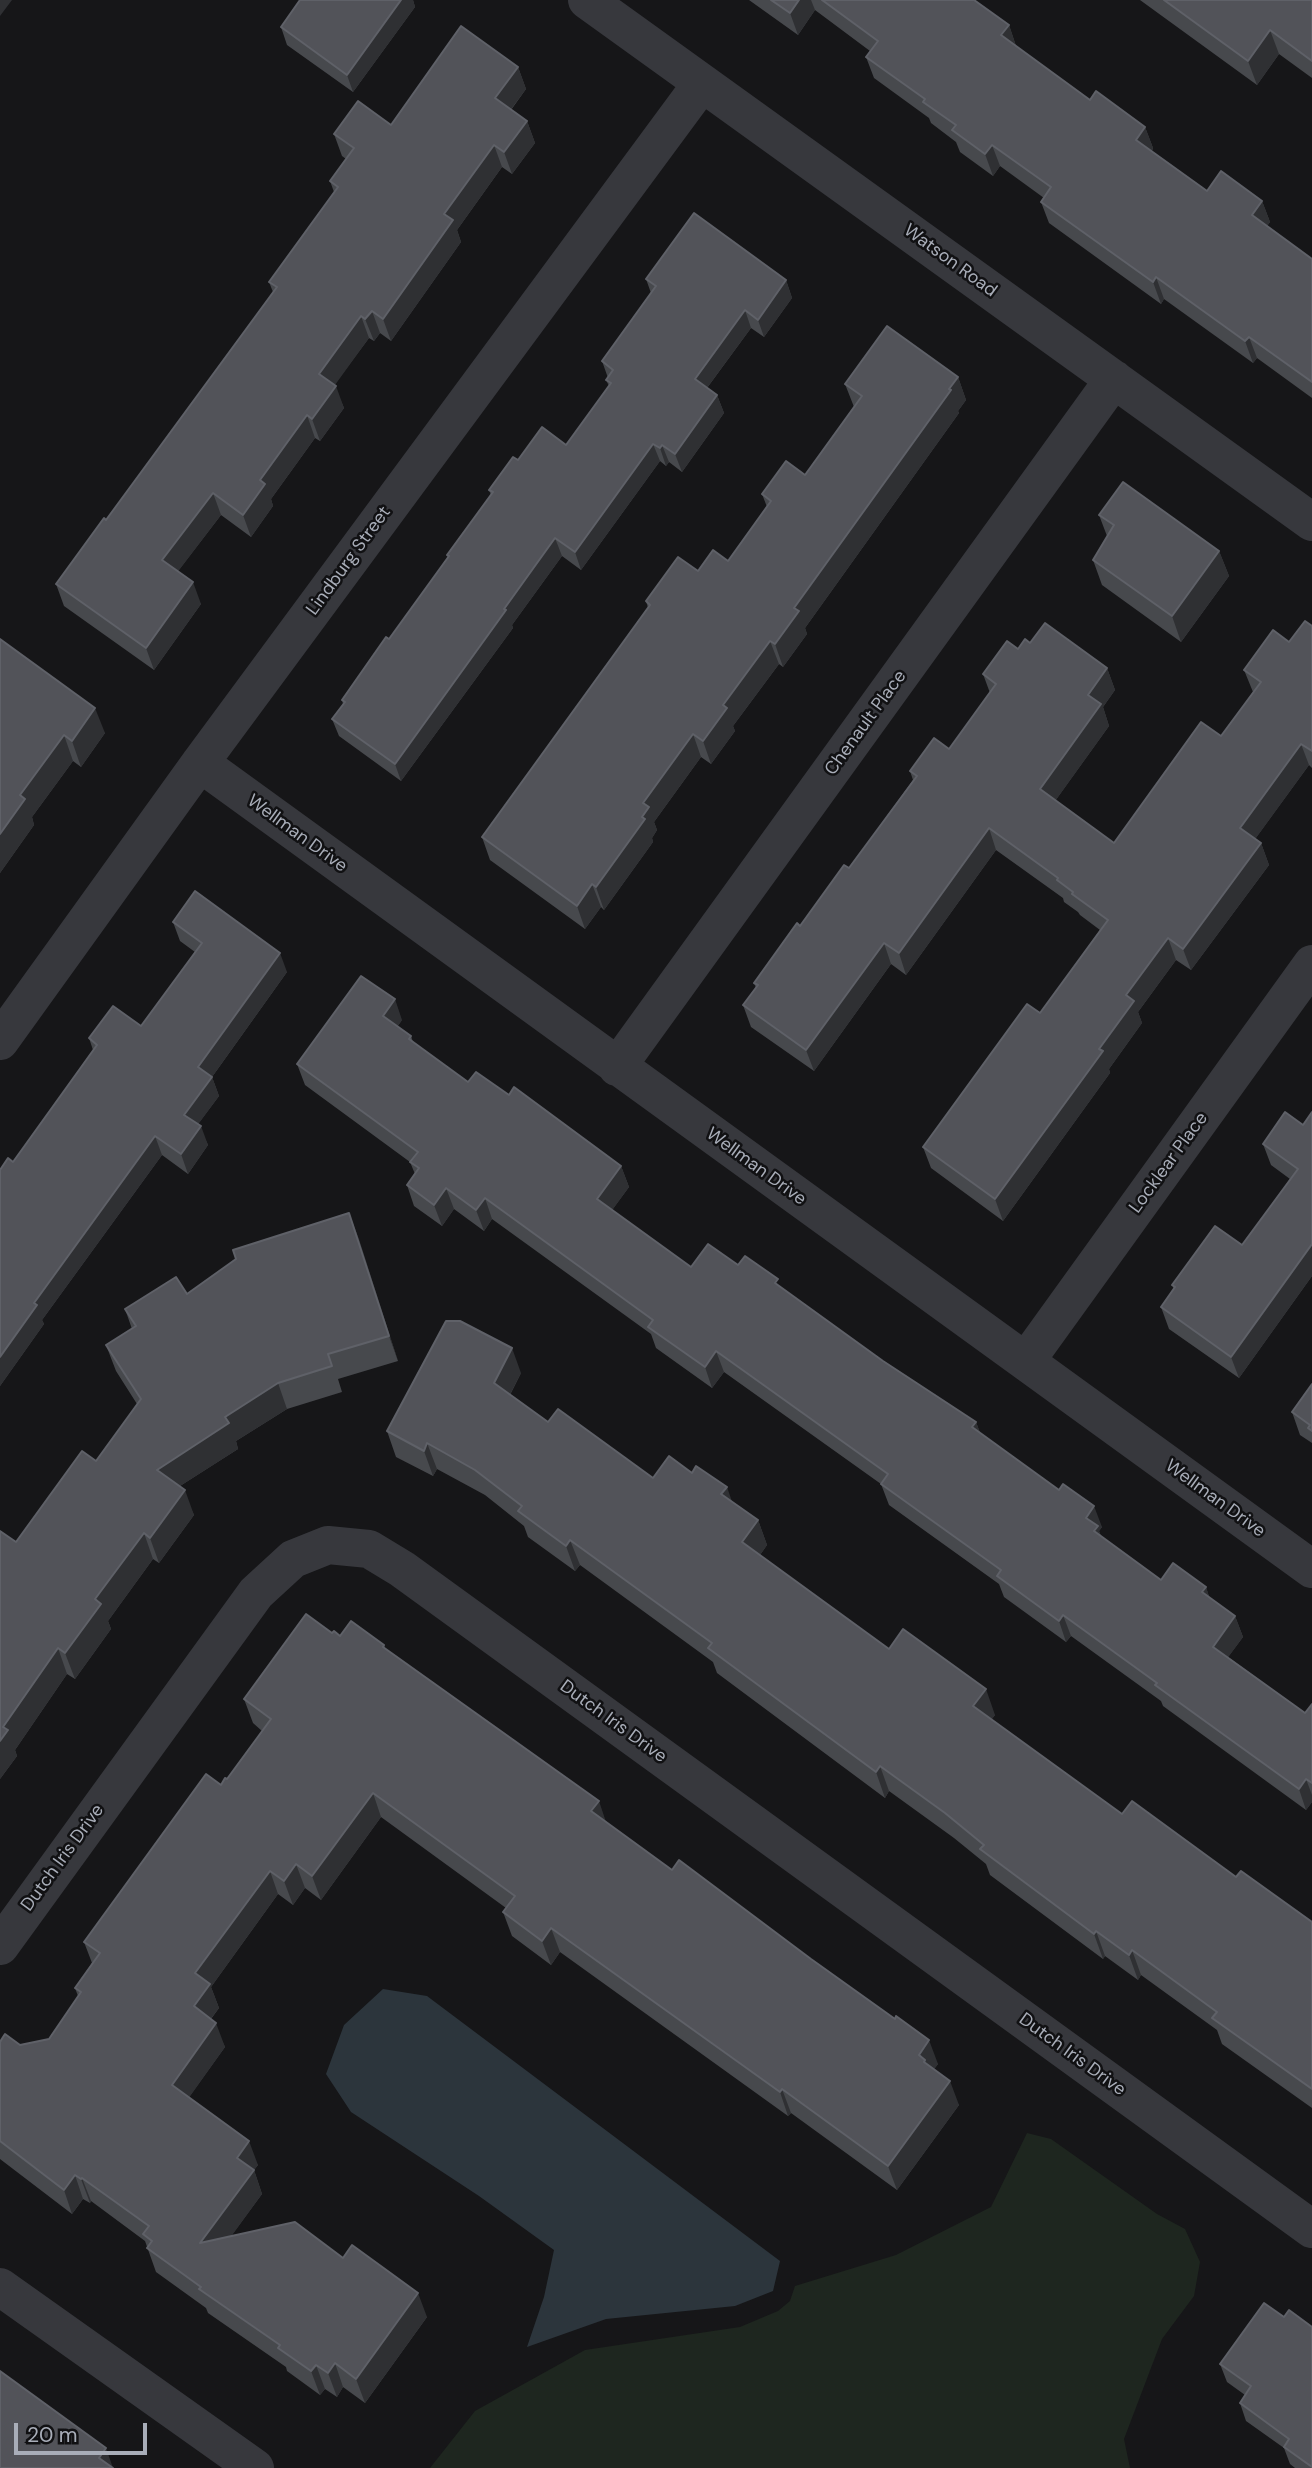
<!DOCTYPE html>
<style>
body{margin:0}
#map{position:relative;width:1312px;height:2468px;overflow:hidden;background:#161618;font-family:"DM Sans",sans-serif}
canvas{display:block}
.scale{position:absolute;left:14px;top:2423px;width:133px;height:32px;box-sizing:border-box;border:4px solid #a8adb8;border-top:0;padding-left:9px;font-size:21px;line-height:24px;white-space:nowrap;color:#a8adb8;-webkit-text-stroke:5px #111113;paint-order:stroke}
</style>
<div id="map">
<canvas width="1312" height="2468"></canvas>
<div class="scale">20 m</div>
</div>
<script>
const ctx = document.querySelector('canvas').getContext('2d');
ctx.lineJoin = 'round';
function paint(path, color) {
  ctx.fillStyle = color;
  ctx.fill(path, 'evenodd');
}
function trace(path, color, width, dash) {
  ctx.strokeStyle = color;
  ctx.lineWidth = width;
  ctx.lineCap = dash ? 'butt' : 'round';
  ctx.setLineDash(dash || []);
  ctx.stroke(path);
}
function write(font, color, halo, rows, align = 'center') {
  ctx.font = font + ' "DM Sans",sans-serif';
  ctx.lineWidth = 5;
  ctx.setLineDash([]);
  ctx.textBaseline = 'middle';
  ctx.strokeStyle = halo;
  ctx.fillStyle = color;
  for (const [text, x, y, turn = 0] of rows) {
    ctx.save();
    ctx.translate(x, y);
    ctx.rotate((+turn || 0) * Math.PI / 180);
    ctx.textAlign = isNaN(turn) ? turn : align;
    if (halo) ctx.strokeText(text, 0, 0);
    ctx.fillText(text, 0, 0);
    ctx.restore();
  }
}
const green = new Path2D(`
 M 1027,2133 L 1051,2139 L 1157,2214 L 1185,2229 L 1200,2262 L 1194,2296 L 1162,2339 L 1124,2439 L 1130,2468 L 430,2468 L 475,2411 L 585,2350 L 740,2327 L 778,2311 L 790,2301 L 795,2286 L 896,2255 L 991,2207 Z`);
const water = new Path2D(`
 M 383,1989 L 427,1996 L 780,2261 L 773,2291 L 735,2306 L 606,2319 L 527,2347 L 544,2297 L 554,2250 L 479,2196 L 351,2112 L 326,2074 L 344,2025 Z`);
const minor = new Path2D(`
 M 587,0 L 1312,522
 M 200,763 L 1312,1569
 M 0,1041 L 200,763 L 702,83
 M 617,1067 L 1114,379
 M 1026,1361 L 1312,964
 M 0,1946 L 256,1593 L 293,1559 L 328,1545 L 369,1549 L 402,1569 L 1312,2229
 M 0,2287 L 255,2468`);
const wall = new Path2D(`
 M 300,0 L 413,0 L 415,7 L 353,92 L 287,45 L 281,27 Z
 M 749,0 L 974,0 L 1009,25 L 1016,46 L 1090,100 L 1145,127 L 1153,148 L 1152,151 L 1207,191 L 1262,201 L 1270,222 L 1267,226 L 1312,259 L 1312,398 L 1257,358 L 1253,363 L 1164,299 L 1161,304 L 1049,223 L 1041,202 L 1044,198 L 1000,166 L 993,176 L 960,152 L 956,142 L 931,123 L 929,118 L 874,78 L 866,57 L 870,51 L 815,10 L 798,35 Z
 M 1140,0 L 1312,0 L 1312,78 L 1279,54 L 1257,85 Z
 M 518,67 L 526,89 L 511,110 L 527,121 L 535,143 L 512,174 L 502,167 L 457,230 L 461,242 L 391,341 L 380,333 L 374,341 L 369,338 L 334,385 L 344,408 L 320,441 L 315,438 L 271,499 L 273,506 L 251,537 L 221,515 L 178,571 L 201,604 L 154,670 L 64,606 L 56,584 L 106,520 L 273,292 L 269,282 L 334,192 L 330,181 L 346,159 L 342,156 L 334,134 L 391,125 Z
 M 646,279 L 786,280 L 792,298 L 764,337 L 751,328 L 707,388 L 717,395 L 724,413 L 682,472 L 669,462 L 666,466 L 660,461 L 581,570 L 562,556 L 512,625 L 513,628 L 401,781 L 339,736 L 332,719 L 343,704 L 342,700 L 389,639 L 448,557 L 447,555 L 491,495 L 489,490 L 518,460 L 566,445 L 609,386 L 606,380 L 608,378 L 602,361 L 651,293 Z
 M 958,377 L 966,400 L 958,411 L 959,413 L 805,628 L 807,634 L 783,667 L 779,664 L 733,726 L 735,731 L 711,764 L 701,757 L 654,822 L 657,830 L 652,838 L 653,842 L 604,910 L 601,907 L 585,929 L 490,860 L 482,837 L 648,608 L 646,601 L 698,571 L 728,561 L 767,507 L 762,494 L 805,475 L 854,407 L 845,384 Z
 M 1099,515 L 1219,551 L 1229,576 L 1181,642 L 1102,585 L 1093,560 L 1107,536 Z
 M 1312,626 L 1312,768 L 1309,765 L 1255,839 L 1261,843 L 1269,865 L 1191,970 L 1176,960 L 1138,1012 L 1142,1023 L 1109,1069 L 1110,1073 L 1003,1221 L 931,1168 L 923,1147 L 1040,1013 L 1100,930 L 1080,915 L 1078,912 L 1064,902 L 1063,898 L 996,850 L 906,975 L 891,964 L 814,1071 L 751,1027 L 743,1005 L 756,988 L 754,983 L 800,926 L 849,868 L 913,780 L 910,771 L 949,749 L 990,693 L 983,674 L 1018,649 L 1030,643 L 1107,668 L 1115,690 L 1103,707 L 1109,726 L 1055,801 L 1114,843 L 1221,736 L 1253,692 L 1244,670 L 1289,642 Z
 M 0,639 L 105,733 L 81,767 L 73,761 L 32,817 L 34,825 L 0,873 Z
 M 173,922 L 287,972 L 212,1077 L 219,1096 L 198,1124 L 208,1145 L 188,1174 L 162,1155 L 42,1320 L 44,1324 L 0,1386 L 0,1170 L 13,1162 L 93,1050 L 89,1038 L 141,1026 L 195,952 L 180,941 Z
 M 402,1020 L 397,1027 L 411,1036 L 413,1042 L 468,1082 L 509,1095 L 621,1166 L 629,1187 L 612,1210 L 691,1267 L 738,1265 L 781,1287 L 883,1361 L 976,1422 L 980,1433 L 1102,1527 L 1099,1531 L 1101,1536 L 1161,1580 L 1206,1587 L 1209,1597 L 1235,1616 L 1243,1637 L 1228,1657 L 1305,1713 L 1312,1704 L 1312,1802 L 1306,1810 L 1163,1706 L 1161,1701 L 1071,1636 L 1066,1642 L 1004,1597 L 999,1584 L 889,1505 L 881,1484 L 724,1372 L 712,1388 L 656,1348 L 651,1334 L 492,1219 L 484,1231 L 454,1209 L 442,1226 L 414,1206 L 407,1185 L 415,1174 L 410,1162 L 305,1085 L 297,1064 Z
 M 1303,1125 L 1312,1276 L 1239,1378 L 1169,1329 L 1161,1307 L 1174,1289 L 1172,1285 L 1242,1245 L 1290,1179 L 1271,1165 L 1263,1144 Z
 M 349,1213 L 398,1361 L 338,1379 L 342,1392 L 287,1409 L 236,1441 L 238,1449 L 180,1486 L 194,1515 L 159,1563 L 153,1559 L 108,1621 L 111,1629 L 75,1679 L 67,1674 L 15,1750 L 17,1756 L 0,1779 L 16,1542 L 96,1461 L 137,1404 L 116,1371 L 106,1345 L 132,1329 L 125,1309 L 187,1294 Z
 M 521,1373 L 510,1395 L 548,1422 L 653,1478 L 732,1502 L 758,1520 L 767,1545 L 760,1555 L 889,1649 L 995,1715 L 991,1720 L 1122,1814 L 1236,1877 L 1312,1922 L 1312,2108 L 1222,2044 L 1217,2030 L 1141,1975 L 1138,1980 L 1105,1956 L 1103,1959 L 990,1875 L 986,1864 L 954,1838 L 889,1791 L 885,1798 L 717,1673 L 713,1662 L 580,1565 L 575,1571 L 528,1537 L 524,1526 L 485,1495 L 437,1469 L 433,1476 L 396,1457 L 387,1431 Z
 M 1312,1384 L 1312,1443 L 1300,1435 L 1292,1412 Z
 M 332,1633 L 340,1636 L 384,1645 L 385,1649 L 606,1822 L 938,2064 L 934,2069 L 959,2105 L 897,2190 L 791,2113 L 788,2116 L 560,1952 L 551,1965 L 512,1936 L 503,1912 L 506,1908 L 381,1817 L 321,1900 L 305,1888 L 293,1905 L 278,1894 L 211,1987 L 219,2008 L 211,2019 L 225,2047 L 189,2097 L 258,2165 L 254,2170 L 262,2194 L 231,2236 L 427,2317 L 365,2403 L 343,2387 L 337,2397 L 325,2389 L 320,2395 L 287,2371 L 286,2367 L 208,2313 L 206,2308 L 156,2272 L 145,2241 L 91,2201 L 90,2203 L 83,2199 L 72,2214 L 0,2159 L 0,2042 L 20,2045 L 49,2039 L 78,1996 L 75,1988 L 92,1963 L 84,1942 L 221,1785 L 227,1779 L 262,1731 L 253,1723 L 244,1699 Z
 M 1284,2317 L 1312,2327 L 1312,2468 L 1295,2468 L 1290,2464 L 1284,2448 L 1246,2421 L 1240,2403 L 1245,2395 L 1227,2382 L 1220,2364 Z`);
const shadedWall = new Path2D(`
 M 0,0 L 12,0 L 0,16 Z
 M 401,0 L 413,0 L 415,7 L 353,92 L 347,75 Z
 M 799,0 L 811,0 L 815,10 L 798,35 L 790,13 Z
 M 1009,25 L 1016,46 L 1001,35 Z
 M 1270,30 L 1279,54 L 1257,85 L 1248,61 Z
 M 518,67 L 526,89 L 503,120 L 495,98 Z
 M 527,121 L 535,143 L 512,174 L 504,152 Z
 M 1145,127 L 1153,148 L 1144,161 L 1136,140 Z
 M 494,145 L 502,167 L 457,230 L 461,242 L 391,341 L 383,319 L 444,214 Z
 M 992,145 L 1000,166 L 993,176 L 985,154 Z
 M 1262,201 L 1270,222 L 1259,237 L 1252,215 Z
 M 1156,277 L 1164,299 L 1161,304 L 1153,282 Z
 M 786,280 L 792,298 L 764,337 L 758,320 Z
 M 745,310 L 751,328 L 701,396 L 695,379 Z
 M 372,311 L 380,333 L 374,341 L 365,319 Z
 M 361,316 L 369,338 L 327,396 L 319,374 Z
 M 1249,337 L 1257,358 L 1253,363 L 1245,341 Z
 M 958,377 L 966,400 L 958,411 L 959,413 L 805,628 L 807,634 L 783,667 L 775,644 L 794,608 Z
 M 336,386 L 344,408 L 320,441 L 312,419 Z
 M 717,395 L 724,413 L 682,472 L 675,454 Z
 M 307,415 L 315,438 L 271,499 L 273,506 L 251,537 L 243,515 L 260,480 Z
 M 653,444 L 660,461 L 581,570 L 575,552 Z
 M 662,445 L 669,462 L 666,466 L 660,448 Z
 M 213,493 L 221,515 L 170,582 L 162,560 Z
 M 555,538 L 562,556 L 512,625 L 513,628 L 401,781 L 395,764 Z
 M 1219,551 L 1229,576 L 1181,642 L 1172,616 Z
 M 193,582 L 201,604 L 154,670 L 146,648 Z
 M 770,641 L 779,664 L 733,726 L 735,731 L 711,764 L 703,741 L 723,705 Z
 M 1107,668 L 1115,690 L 1103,707 L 1109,726 L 1048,811 L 1040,789 L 1088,695 Z
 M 95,708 L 105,733 L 81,767 L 72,741 Z
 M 693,734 L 701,757 L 654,822 L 657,830 L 652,838 L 653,842 L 604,910 L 596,887 L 642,817 L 643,803 Z
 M 64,735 L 73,761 L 32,817 L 34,825 L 0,873 L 0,834 L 20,795 Z
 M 1301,744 L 1309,765 L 1248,849 L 1240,828 Z
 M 989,828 L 996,850 L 906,975 L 899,953 Z
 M 1261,843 L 1269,865 L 1191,970 L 1183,949 Z
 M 592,884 L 601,907 L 585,929 L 577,906 Z
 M 1168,938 L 1176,960 L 1138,1012 L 1142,1023 L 1109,1069 L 1110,1073 L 1003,1221 L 995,1199 L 1099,1049 L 1126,995 Z
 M 884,943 L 891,964 L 814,1071 L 806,1050 Z
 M 280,953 L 287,972 L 212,1077 L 219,1096 L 191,1134 L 184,1115 L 198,1067 Z
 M 395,999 L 402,1020 L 390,1037 L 383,1016 Z
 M 201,1126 L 208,1145 L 188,1174 L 181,1154 Z
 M 155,1136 L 162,1155 L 42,1320 L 44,1324 L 0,1386 L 0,1357 L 34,1303 Z
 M 621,1166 L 629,1187 L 605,1220 L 597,1199 Z
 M 446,1188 L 454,1209 L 442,1226 L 434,1205 Z
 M 485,1198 L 492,1219 L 484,1231 L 476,1210 Z
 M 349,1213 L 359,1239 L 398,1361 L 389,1336 Z
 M 1312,1244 L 1312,1276 L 1239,1378 L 1231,1357 Z
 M 512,1348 L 521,1373 L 503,1408 L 494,1383 Z
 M 716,1351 L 724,1372 L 712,1388 L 705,1367 Z
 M 278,1383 L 287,1409 L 236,1441 L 238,1449 L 166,1495 L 157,1470 L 225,1417 Z
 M 976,1422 L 984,1443 L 972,1427 Z
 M 427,1443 L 437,1469 L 433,1476 L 424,1451 Z
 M 727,1487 L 736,1513 L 721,1494 Z
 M 185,1490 L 194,1515 L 159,1563 L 150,1538 Z
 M 1094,1506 L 1102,1527 L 1099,1531 L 1105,1547 L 1086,1518 Z
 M 758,1520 L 767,1545 L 751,1568 L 742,1542 Z
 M 144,1533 L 153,1559 L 108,1621 L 111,1629 L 75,1679 L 65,1653 L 95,1599 Z
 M 570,1540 L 580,1565 L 575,1571 L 566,1546 Z
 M 1206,1587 L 1213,1608 L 1202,1592 Z
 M 1063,1615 L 1071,1636 L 1066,1642 L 1059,1621 Z
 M 1235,1616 L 1243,1637 L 1221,1667 L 1213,1647 Z
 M 58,1648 L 67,1674 L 15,1750 L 17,1756 L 0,1779 L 0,1741 L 3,1727 Z
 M 986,1689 L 995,1715 L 982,1732 L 973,1706 Z
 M 880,1766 L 889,1791 L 885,1798 L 876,1772 Z
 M 1306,1779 L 1312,1795 L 1312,1802 L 1306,1810 L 1299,1789 Z
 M 373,1793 L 381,1817 L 321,1900 L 312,1876 Z
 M 599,1801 L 607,1825 L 591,1811 Z
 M 296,1864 L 305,1888 L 293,1905 L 284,1881 Z
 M 270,1871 L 278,1894 L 211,1987 L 219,2008 L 202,2030 L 194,2006 L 195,1973 Z
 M 551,1928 L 560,1952 L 551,1965 L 542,1941 Z
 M 1096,1931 L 1105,1956 L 1103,1959 L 1094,1934 Z
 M 1132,1950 L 1141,1975 L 1138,1980 L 1129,1955 Z
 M 216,2023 L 225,2047 L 181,2109 L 172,2085 Z
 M 929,2040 L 938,2064 L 930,2075 L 919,2055 Z
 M 950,2081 L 959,2105 L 897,2190 L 888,2166 Z
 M 782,2089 L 791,2113 L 788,2116 L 780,2092 Z
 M 249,2141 L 258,2165 L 254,2170 L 262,2194 L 209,2267 L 200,2243 L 237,2158 Z
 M 75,2175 L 83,2199 L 72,2214 L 64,2190 Z
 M 82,2178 L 91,2201 L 90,2203 L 81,2179 Z
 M 418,2293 L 427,2317 L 365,2403 L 356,2379 Z
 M 335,2363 L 343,2387 L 337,2397 L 328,2373 Z
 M 316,2365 L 325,2389 L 320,2395 L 311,2371 Z
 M 106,2448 L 113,2468 L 99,2458 Z`);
const building = new Path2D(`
 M 300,0 L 401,0 L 347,75 L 281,27 Z
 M 771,0 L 799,0 L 790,13 Z
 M 822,0 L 974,0 L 1009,25 L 1001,35 L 1090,100 L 1096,91 L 1145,127 L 1136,140 L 1207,191 L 1221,171 L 1262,201 L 1252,215 L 1312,259 L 1312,382 L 1249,337 L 1245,341 L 1156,277 L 1153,282 L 1041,202 L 1051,187 L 992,145 L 985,154 L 952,130 L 956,125 L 923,102 L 925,99 L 866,57 L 878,41 Z
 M 1164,0 L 1312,0 L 1312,61 L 1270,30 L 1248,61 Z
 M 461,26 L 518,67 L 495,98 L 527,121 L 504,152 L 494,145 L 444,214 L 453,220 L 383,319 L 372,311 L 365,319 L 361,316 L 319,374 L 336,386 L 312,419 L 307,415 L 260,480 L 265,484 L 243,515 L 213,493 L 162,560 L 193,582 L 146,648 L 56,584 L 104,518 L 106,520 L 277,287 L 269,282 L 338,187 L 330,181 L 354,148 L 334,134 L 358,101 L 391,125 Z
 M 694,213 L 786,280 L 758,320 L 745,310 L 695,379 L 717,395 L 675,454 L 662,445 L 660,448 L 653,444 L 575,552 L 555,538 L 504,609 L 506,610 L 395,764 L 332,719 L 345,702 L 342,700 L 386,637 L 389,639 L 449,556 L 447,555 L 493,492 L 489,490 L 513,457 L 518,460 L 542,427 L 566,445 L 611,383 L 606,380 L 613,370 L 602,361 L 656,286 L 646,279 Z
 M 887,326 L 958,377 L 949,389 L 951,390 L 794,608 L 799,611 L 775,644 L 770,641 L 723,705 L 727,708 L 703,741 L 693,734 L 643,803 L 649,807 L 642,817 L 645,819 L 596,887 L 592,884 L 577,906 L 482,837 L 650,605 L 646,601 L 678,557 L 698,571 L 713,550 L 728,561 L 771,501 L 762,494 L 786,461 L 805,475 L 862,396 L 845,384 Z
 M 1123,482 L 1219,551 L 1172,616 L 1093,560 L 1114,525 L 1099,515 Z
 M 1305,621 L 1312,626 L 1312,751 L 1301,744 L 1240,828 L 1261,843 L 1183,949 L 1168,938 L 1126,995 L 1134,1001 L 1099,1049 L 1103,1051 L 995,1199 L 923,1147 L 1027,1004 L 1040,1013 L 1108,920 L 1072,894 L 1073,892 L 1057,880 L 1058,878 L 989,828 L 899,953 L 884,943 L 806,1050 L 743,1005 L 758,985 L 754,983 L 797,923 L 800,926 L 844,865 L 849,868 L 917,776 L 910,771 L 934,738 L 949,749 L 996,684 L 983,674 L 1007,641 L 1018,649 L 1025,639 L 1030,643 L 1045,623 L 1107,668 L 1088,695 L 1101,704 L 1040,789 L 1114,843 L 1201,722 L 1221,736 L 1261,682 L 1244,670 L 1273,630 L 1289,642 Z
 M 0,639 L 95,708 L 72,741 L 64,735 L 20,795 L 25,799 L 0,834 Z
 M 195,891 L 280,953 L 198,1067 L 212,1077 L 184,1115 L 201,1126 L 181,1154 L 155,1136 L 34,1303 L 37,1305 L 0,1357 L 0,1170 L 8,1158 L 13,1162 L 97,1045 L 89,1038 L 113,1006 L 141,1026 L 202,943 L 173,922 Z
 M 361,976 L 395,999 L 383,1016 L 411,1036 L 409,1039 L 468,1082 L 476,1072 L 509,1095 L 514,1087 L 621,1166 L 597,1199 L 691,1267 L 708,1244 L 738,1265 L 745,1256 L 778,1279 L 775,1283 L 883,1361 L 976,1422 L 972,1427 L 1059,1490 L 1063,1484 L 1094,1506 L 1086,1518 L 1098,1526 L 1094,1531 L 1161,1580 L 1173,1563 L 1206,1587 L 1202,1592 L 1235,1616 L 1213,1647 L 1305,1713 L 1312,1704 L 1312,1783 L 1306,1779 L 1299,1789 L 1155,1685 L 1157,1683 L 1063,1615 L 1059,1621 L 997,1576 L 1001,1570 L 881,1484 L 888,1474 L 716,1351 L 705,1367 L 648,1327 L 653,1320 L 485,1198 L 476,1210 L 446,1188 L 434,1205 L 407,1185 L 419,1168 L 410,1162 L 418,1152 L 297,1064 Z
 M 1285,1112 L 1303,1125 L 1312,1112 L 1312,1244 L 1231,1357 L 1161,1307 L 1175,1287 L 1172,1285 L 1215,1226 L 1242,1245 L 1298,1169 L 1263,1144 Z
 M 349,1213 L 389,1336 L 328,1354 L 332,1366 L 278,1383 L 225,1417 L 229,1423 L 157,1470 L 185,1490 L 150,1538 L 144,1533 L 95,1599 L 101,1604 L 65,1653 L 58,1648 L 3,1727 L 8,1730 L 0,1741 L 0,1531 L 16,1542 L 82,1451 L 96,1461 L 141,1399 L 106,1345 L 136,1326 L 125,1309 L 176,1277 L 187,1294 L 236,1259 L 233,1250 Z
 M 446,1321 L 460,1321 L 512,1348 L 494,1383 L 548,1422 L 558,1409 L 653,1478 L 669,1456 L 692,1473 L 696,1466 L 727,1487 L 721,1494 L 758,1520 L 742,1542 L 889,1649 L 903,1629 L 986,1689 L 973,1706 L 1122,1814 L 1132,1801 L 1236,1877 L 1241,1871 L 1312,1922 L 1312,2089 L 1212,2018 L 1217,2012 L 1132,1950 L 1129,1955 L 1096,1931 L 1094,1934 L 980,1849 L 984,1845 L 945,1813 L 880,1766 L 876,1772 L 708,1648 L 712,1643 L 570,1540 L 566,1546 L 518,1511 L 522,1506 L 475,1470 L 427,1443 L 424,1451 L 387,1431 Z
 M 1312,1384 L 1312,1431 L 1308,1428 L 1310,1425 L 1292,1412 Z
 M 306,1614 L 332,1633 L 334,1631 L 340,1636 L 351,1621 L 384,1645 L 383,1647 L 599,1801 L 591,1811 L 672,1870 L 679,1860 L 811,1959 L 895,2019 L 896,2016 L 929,2040 L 919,2055 L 925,2060 L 924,2062 L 950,2081 L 888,2166 L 782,2089 L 780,2092 L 551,1928 L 542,1941 L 503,1912 L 515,1896 L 373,1793 L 312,1876 L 296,1864 L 284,1881 L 270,1871 L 195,1973 L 210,1984 L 194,2006 L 216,2023 L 172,2085 L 249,2141 L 237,2158 L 254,2170 L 200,2243 L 295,2222 L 343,2258 L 352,2245 L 418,2293 L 356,2379 L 335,2363 L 328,2373 L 316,2365 L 311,2371 L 278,2348 L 280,2345 L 199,2289 L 201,2287 L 147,2248 L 152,2241 L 143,2234 L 149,2226 L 82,2178 L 81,2179 L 75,2175 L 64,2190 L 0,2141 L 0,2042 L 5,2034 L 20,2045 L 49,2039 L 81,1992 L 75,1988 L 100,1953 L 84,1942 L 206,1774 L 221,1785 L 225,1778 L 227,1779 L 271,1719 L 244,1699 Z
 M 1264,2303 L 1284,2317 L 1289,2310 L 1312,2327 L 1312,2467 L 1284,2447 L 1289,2439 L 1240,2403 L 1251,2386 L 1220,2364 Z
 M 0,2371 L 106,2448 L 99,2458 L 113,2468 L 0,2468 Z`);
const streetNames = [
 ["Watson Road",950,261,36],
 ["Lindburg Street",349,561,-54],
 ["Chenault Place",866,723,-54],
 ["Wellman Drive",297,834,36],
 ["Locklear Place",1169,1163,-54],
 ["Wellman Drive",756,1167,36],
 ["Wellman Drive",1215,1499,36],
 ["Dutch Iris Drive",613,1722,36],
 ["Dutch Iris Drive",63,1858,-54],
 ["Dutch Iris Drive",1072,2055,36]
];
paint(green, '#1e261f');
paint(water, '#2c353c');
trace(minor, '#37383d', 38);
paint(wall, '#47494d');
paint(shadedWall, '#2f3033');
paint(building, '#525359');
trace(building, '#5f6168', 2);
write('18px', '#a8adb8', '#111113', streetNames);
</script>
